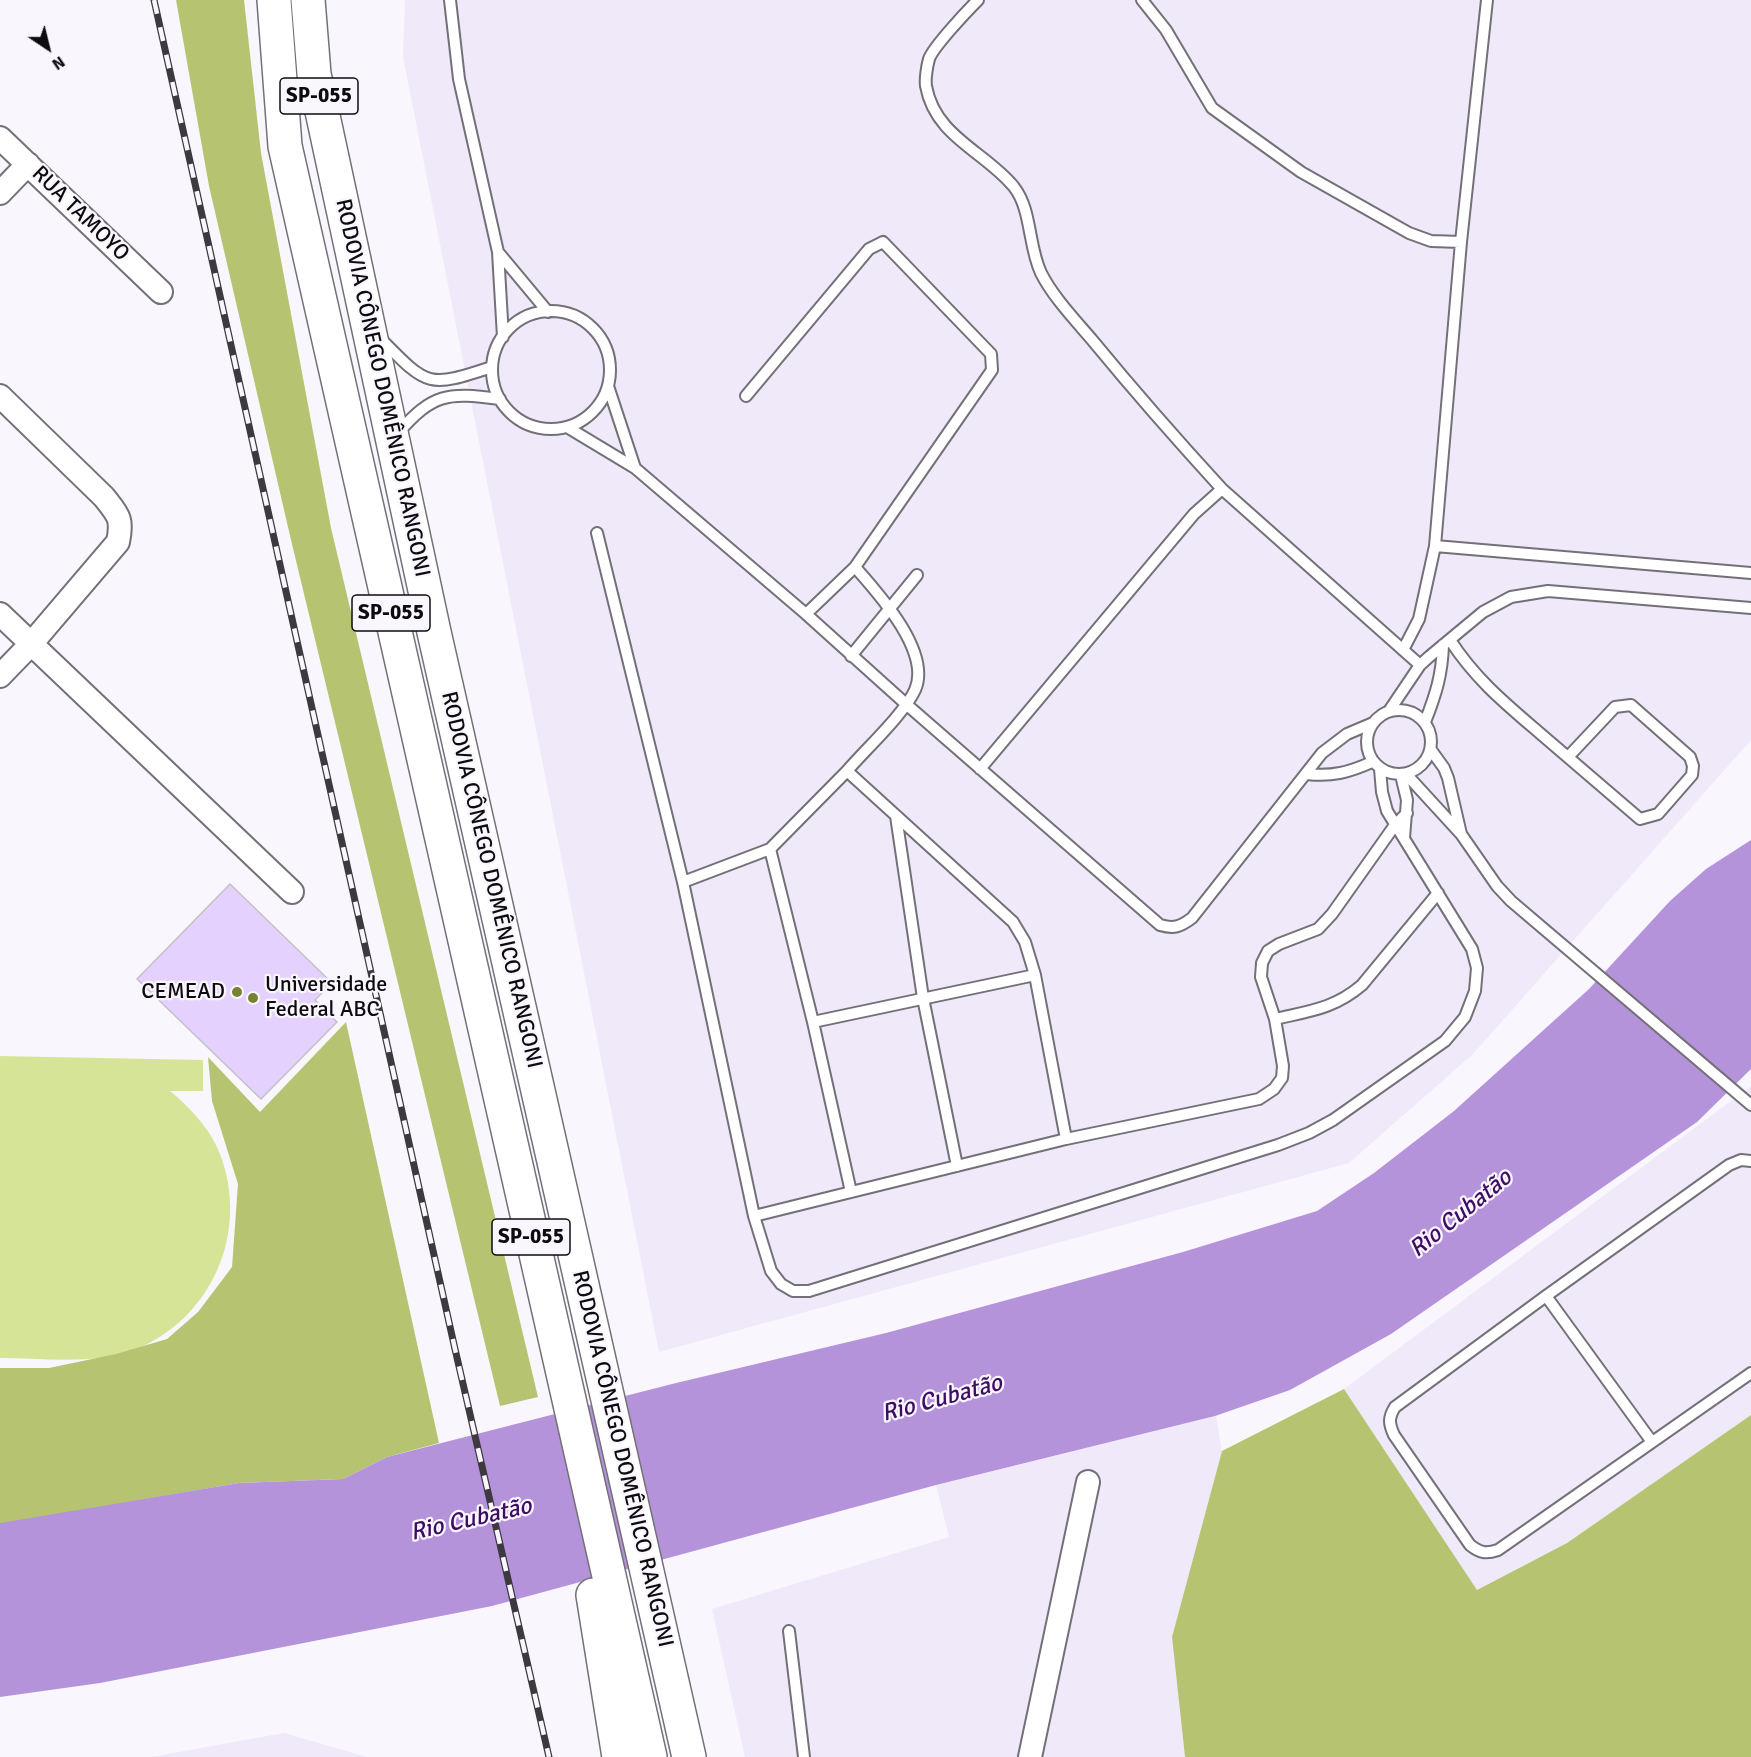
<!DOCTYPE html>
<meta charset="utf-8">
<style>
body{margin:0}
#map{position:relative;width:1751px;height:1757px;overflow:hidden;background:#f9f6fe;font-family:Signika,sans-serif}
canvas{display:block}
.north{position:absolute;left:18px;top:18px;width:60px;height:60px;-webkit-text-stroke:4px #f9f6fe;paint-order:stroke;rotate:145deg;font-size:16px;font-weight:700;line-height:24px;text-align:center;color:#0d0b0e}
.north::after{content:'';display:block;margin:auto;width:21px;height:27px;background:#0d0b0e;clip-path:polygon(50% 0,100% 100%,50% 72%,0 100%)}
</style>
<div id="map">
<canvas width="1751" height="1757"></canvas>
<div class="north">N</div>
</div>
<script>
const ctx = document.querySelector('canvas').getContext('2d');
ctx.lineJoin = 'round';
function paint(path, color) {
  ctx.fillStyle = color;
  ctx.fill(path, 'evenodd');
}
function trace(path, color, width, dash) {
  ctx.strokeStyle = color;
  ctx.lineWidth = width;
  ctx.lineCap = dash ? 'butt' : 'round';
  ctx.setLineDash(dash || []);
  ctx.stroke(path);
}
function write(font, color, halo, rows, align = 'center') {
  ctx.font = font + ' Signika,sans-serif';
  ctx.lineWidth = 4.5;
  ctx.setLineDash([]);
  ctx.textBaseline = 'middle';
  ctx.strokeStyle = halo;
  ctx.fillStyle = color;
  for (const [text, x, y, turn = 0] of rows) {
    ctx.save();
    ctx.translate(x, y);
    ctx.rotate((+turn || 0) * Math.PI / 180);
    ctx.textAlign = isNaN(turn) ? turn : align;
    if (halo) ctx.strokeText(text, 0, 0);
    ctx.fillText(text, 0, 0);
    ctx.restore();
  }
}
const built = new Path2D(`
 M 405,0 L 1751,0 L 1751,740 L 1473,1054 L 1349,1163 L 659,1352 L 403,57 Z
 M 1751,1086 L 1751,1415 L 1567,1543 L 1477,1590 L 1344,1389 Z
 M 1216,1416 L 1222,1451 L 1172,1637 L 1185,1757 L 745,1757 L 712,1609 L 949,1537 L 936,1485 Z
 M 284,1733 L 367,1757 L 151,1757 Z`);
const green = new Path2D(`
 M 0,1056 L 203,1060 L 203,1091 L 170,1091 C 189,1107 206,1124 217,1147 C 251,1223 217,1313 141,1347 C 98,1366 46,1358 0,1358 Z`);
const forest = new Path2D(`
 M 176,0 L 244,0 L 261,153 L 331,528 L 538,1397 L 500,1406 L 291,540 L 209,186 Z
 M 346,1022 L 439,1443 L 387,1457 L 343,1479 L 239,1483 L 0,1524 L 0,1368 L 49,1368 L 116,1354 L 167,1339 L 198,1312 L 232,1267 L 238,1184 L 212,1101 L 208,1057 L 260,1112 Z
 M 1344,1389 L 1477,1590 L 1567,1543 L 1751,1415 L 1751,1757 L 1185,1757 L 1172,1637 L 1222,1451 Z`);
const water = new Path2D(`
 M 1751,840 L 1751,1069 L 1697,1122 L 1391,1334 L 1290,1390 L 1215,1416 L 936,1485 L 492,1606 L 100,1683 L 0,1697 L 0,1523 L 239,1483 L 343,1479 L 387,1457 L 672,1384 L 886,1333 L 1183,1252 L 1317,1211 L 1374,1173 L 1454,1111 L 1589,989 L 1670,901 L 1706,869 Z`);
const building = new Path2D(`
 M 230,884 L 332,983 L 315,1000 L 337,1022 L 261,1099 L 137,979 Z`);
const service = new Path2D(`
 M 450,0 L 459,79 L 498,252 L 503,337
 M 978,0 C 968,10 933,47 929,59 C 927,66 925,79 926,86 C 935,137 986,152 1014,187 C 1032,210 1028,246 1041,273 C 1053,297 1076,321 1093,341 C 1135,392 1178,441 1222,489
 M 1142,0 L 1166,30 L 1212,108 L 1301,172 L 1409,233 L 1431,241 L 1461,242
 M 498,252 L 548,312
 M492 370a59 59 0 1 1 118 0a59 59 0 1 1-118 0Z
 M 381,339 C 428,387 428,388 492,367
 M 608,386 L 635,468
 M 746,396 L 869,249 L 883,242 L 991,354 L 992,370 L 855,567 L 806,614
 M 567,427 L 635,468 L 806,614 L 906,704 L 1160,925 C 1174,929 1180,927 1192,918 L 1322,753 L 1347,734 L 1373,723
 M 397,434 C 433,393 447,392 500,399
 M 597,533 L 683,882
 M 1435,546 L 1751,573
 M 855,567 C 878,593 932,652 915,690 C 904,714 865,750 847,771 L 1013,922 L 1025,942 L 1035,975 L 1066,1139 L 1259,1099 L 1274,1089 L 1282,1078 L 1283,1066 L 1275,1019 L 1261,977 L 1262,963 L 1268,951 L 1279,944 L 1318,929 L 1332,914 L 1395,825 L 1407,813
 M 1450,640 C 1476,680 1506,704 1542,735 C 1575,763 1607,791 1640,819 L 1658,814 L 1692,775 L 1693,766 L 1690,757 L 1631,705 L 1615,707 L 1568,757
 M 1403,650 L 1419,619 L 1435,546 L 1461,242 L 1487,0
 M 851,656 L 917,575
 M1367 742a32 32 0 1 1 64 0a32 32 0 1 1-64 0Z
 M 1389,711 L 1420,665 L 1430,656 L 1483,612 L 1511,597 L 1548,591 L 1751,608
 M 1425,722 C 1436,694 1442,675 1443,645
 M 1431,750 L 1444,768 L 1448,778 L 1461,834
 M 980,769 L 1194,514 L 1222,489 L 1420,665
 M 847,771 L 770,849 L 683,882 L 754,1216 L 771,1271 L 781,1284 L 793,1291 L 809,1291 L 1278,1145 L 1309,1133 L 1333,1120 L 1445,1041 L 1465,1017 L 1475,991 L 1477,968 L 1472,949 L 1387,811 L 1382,792 L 1380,769
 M 1307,774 C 1332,777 1350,772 1372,762
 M 1406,774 L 1461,834 L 1497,886 L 1511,901 L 1751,1105
 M 1401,775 L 1407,800 L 1404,838
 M 896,816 L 923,998 L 957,1166
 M 770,849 L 813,1022 L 851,1192
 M 1275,1019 C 1309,1011 1334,1009 1362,985 L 1438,893
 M 813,1022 L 1035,975
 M 1751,1161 L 1741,1160 L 1729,1165 L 1546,1296 L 1395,1407 C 1388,1418 1389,1424 1394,1435 L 1470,1545 C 1480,1553 1486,1554 1498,1550 L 1751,1373
 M 754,1216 L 1066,1139
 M 1546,1296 L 1652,1442
 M 789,1631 L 804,1757`);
const minor = new Path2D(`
 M 0,138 L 161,292
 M 0,193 L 28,164
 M 0,396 L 104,497 C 118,515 123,518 118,542 L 31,644 L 0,676
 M 0,614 L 292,892
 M 1030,1757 L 1088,1482`);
const motorway = new Path2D(`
 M 274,0 L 285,146 L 650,1757
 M 308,0 L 314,74 L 434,632 L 689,1757
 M 593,1595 L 619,1757`);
const rail = new Path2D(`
 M 154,0 L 455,1349 L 549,1757`);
const markers = [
 [237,992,6,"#76822f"],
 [253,998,6,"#76822f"]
];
const shields = [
 [319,96,78],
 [391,613,78],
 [531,1237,78]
];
const shieldNames = [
 ["SP-055",319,96],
 ["SP-055",391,613],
 ["SP-055",531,1237]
];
const streetNames = [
 ["RUA TAMOYO",80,214,44],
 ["RODOVIA CÔNEGO DOMÊNICO RANGONI",382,388,78],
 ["RODOVIA CÔNEGO DOMÊNICO RANGONI",491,880,77],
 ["RODOVIA CÔNEGO DOMÊNICO RANGONI",622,1459,77]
];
const poiNames = [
 ["Universidade",265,985],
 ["Federal ABC",265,1010],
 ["CEMEAD",225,992,"right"]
];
const waterNames = [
 ["Rio Cubatão",1461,1214,-39],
 ["Rio Cubatão",942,1399,-15],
 ["Rio Cubatão",471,1520,-13]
];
paint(built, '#f0e9fa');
paint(green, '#d6e497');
paint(forest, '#b6c472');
paint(water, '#b493da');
paint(building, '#e5d1fe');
trace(building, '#c4c0c9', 1.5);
trace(service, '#737078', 14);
trace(minor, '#737078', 26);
trace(motorway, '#737078', 36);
trace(service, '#fff', 10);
trace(minor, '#fff', 22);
trace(motorway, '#fff', 33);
trace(rail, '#3c3a3e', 7);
trace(rail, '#f9f6fe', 4.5, [14]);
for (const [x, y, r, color] of markers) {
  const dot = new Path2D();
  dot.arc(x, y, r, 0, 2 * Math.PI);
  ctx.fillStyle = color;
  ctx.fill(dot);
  trace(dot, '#f9f6fe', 2);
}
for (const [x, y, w] of shields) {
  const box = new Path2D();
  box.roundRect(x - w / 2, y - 18, w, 36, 4.5);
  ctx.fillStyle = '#f9f6fe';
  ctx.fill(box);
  trace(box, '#0d0b0e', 1.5);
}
write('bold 21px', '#0d0b0e', null, shieldNames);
write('22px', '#0d0b0e', '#f9f6fe', streetNames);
write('22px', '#0d0b0e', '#f9f6fe', poiNames, 'left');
write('italic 24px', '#3e0d63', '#f9f6fe', waterNames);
</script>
